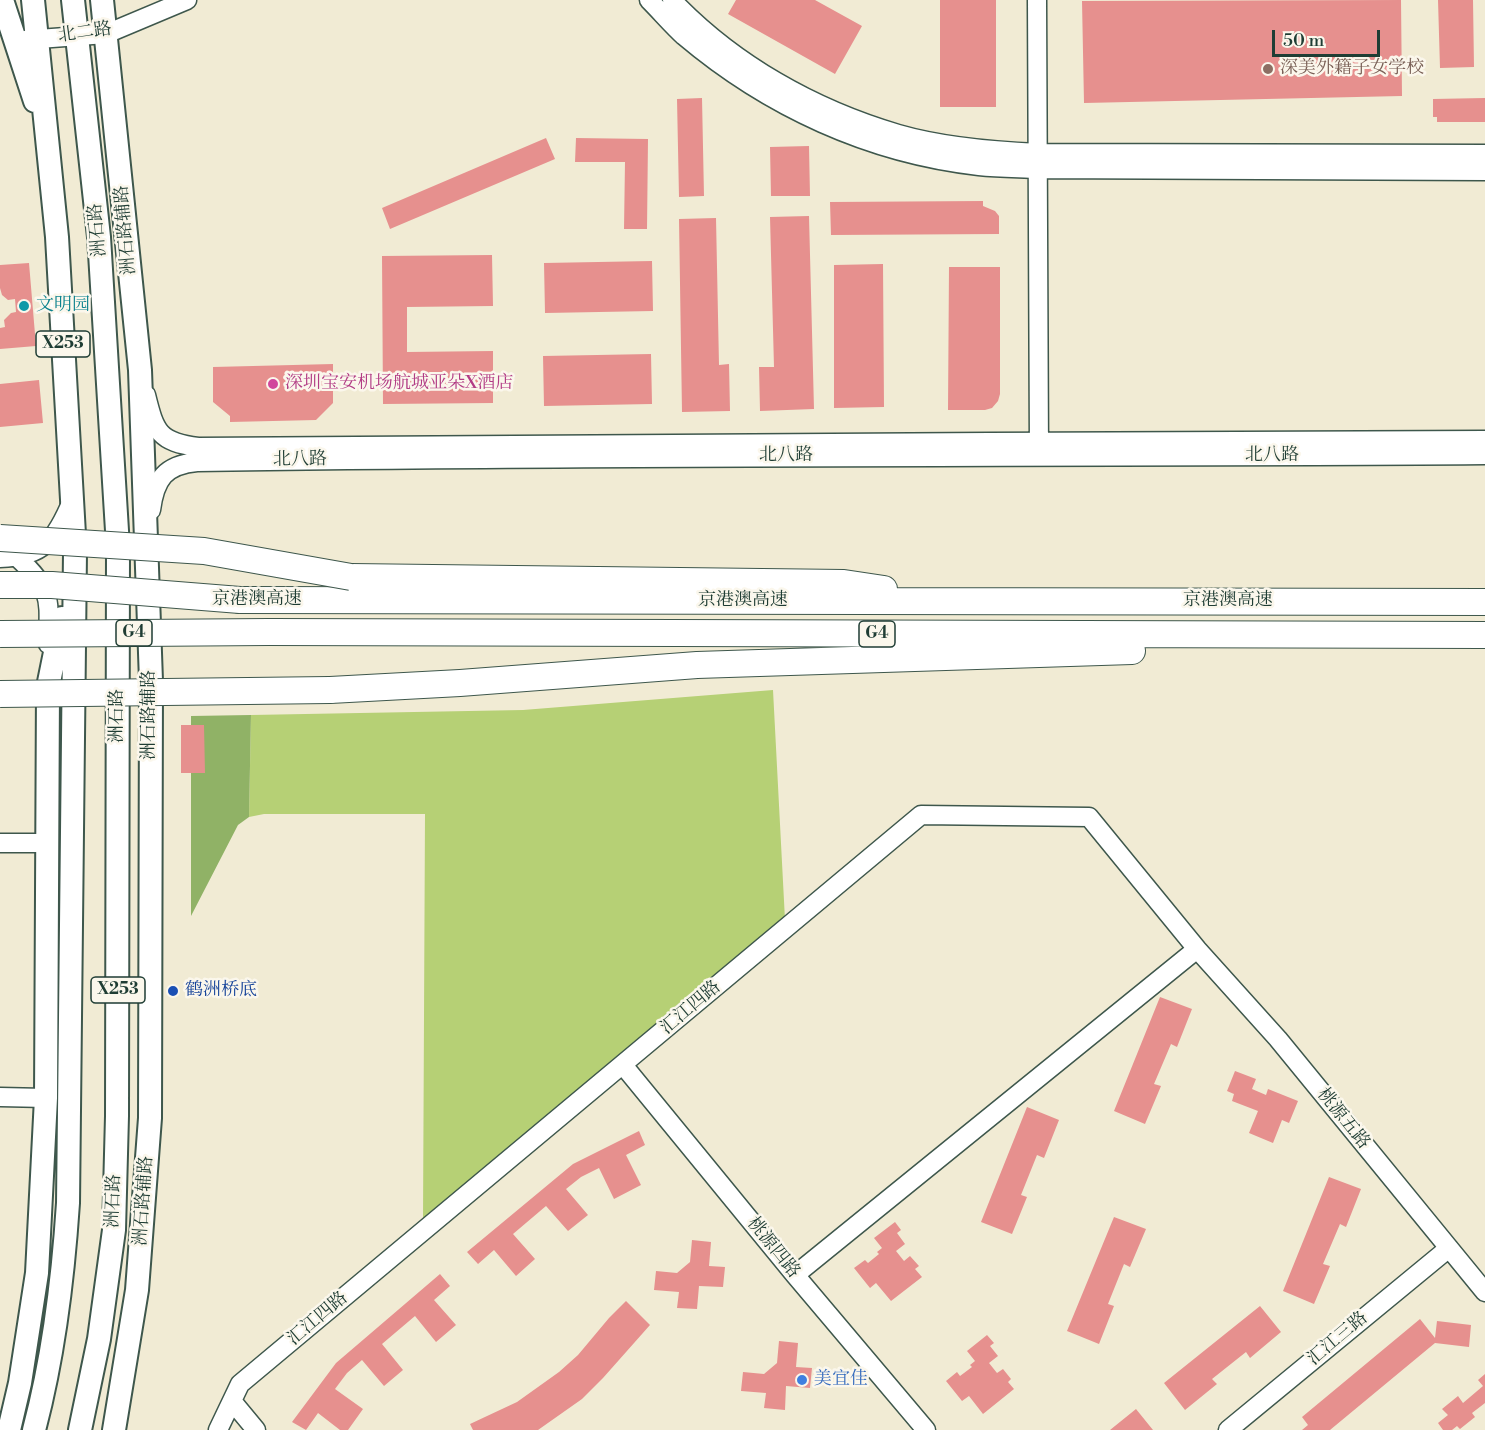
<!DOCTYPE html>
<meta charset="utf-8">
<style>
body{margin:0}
#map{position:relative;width:1485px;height:1430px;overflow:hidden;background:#f1ebd4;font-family:"Libre Bodoni",serif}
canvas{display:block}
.scale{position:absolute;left:1272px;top:30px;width:108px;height:27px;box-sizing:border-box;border:3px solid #1f3d34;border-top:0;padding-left:8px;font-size:18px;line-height:21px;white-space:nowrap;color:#1f3d34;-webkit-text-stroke:4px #fbf7ec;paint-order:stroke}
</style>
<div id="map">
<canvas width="1485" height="1430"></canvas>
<div class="scale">50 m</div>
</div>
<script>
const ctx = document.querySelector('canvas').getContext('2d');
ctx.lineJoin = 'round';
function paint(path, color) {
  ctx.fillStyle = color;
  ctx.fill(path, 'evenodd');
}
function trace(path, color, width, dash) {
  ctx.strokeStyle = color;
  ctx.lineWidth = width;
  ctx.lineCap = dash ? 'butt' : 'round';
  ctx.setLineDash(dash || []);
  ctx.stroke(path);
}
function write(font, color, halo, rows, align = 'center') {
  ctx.font = font + ' "Libre Bodoni","Noto Serif SC",serif';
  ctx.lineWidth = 5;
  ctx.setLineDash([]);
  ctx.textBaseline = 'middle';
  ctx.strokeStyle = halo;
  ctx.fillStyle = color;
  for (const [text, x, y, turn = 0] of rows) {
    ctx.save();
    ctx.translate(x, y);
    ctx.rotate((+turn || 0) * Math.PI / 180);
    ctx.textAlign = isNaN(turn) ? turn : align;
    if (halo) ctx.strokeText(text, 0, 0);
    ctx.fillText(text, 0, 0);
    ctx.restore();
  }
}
const green = new Path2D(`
 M 773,690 L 785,920 L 423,1219 L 425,814 L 264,814 L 249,817 L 251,715 L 523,710 Z`);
const forest = new Path2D(`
 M 251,715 L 249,817 L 238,825 L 191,916 L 191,716 Z`);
const building = new Path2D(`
 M 736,0 L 815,0 L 862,26 L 835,74 L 728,14 Z
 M 940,0 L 996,0 L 996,107 L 940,107 Z
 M 1401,0 L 1402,96 L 1084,103 L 1082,1 Z
 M 1438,0 L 1473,0 L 1474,67 L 1440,68 Z
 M 702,98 L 704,196 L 679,197 L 677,99 Z
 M 1485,98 L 1485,122 L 1437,122 L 1437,117 L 1433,117 L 1433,99 Z
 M 546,138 L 555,159 L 390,229 L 382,208 Z
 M 576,138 L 648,139 L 647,229 L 624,229 L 625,162 L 575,162 Z
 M 809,146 L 810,196 L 771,196 L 770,147 Z
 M 983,201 L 983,206 L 995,211 L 999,216 L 999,234 L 831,235 L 830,202 Z
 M 809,216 L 814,409 L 760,411 L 759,367 L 774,367 L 770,217 Z
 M 716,218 L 719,365 L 729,364 L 730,411 L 682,412 L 679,219 Z
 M 492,255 L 493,306 L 407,307 L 407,352 L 493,351 L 493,403 L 383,404 L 382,256 Z
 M 652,261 L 653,311 L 545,313 L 544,263 Z
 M 29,263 L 36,346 L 0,349 L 0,328 L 5,327 L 4,320 L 11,313 L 16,312 L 15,299 L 8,300 L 2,295 L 0,288 L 0,265 Z
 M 883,264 L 884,407 L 834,408 L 834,265 Z
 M 949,267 L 1000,267 L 1000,394 L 998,401 L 992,408 L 985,410 L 948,410 Z
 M 651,354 L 652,404 L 544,406 L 543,356 Z
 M 333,364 L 333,403 L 316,420 L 230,422 L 230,416 L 213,402 L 213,367 Z
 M 39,380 L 43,423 L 0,427 L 0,384 Z
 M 181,725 L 204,725 L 205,773 L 181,773 Z
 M 1160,997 L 1192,1009 L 1177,1047 L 1171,1044 L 1154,1084 L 1161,1086 L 1145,1124 L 1114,1111 Z
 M 1235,1071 L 1256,1079 L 1252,1089 L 1266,1095 L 1268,1089 L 1298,1101 L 1289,1123 L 1282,1120 L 1273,1143 L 1249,1133 L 1258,1111 L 1232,1101 L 1234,1094 L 1227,1091 Z
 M 1027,1107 L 1059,1120 L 1044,1158 L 1037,1155 L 1021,1195 L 1027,1197 L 1012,1234 L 981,1222 Z
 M 639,1131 L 645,1145 L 626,1155 L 641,1185 L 614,1199 L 599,1168 L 581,1177 L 566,1189 L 588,1215 L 568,1231 L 546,1206 L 513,1234 L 535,1259 L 516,1276 L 494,1250 L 478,1264 L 467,1252 L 573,1164 Z
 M 1329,1177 L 1361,1189 L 1346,1227 L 1340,1224 L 1323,1264 L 1330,1266 L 1314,1304 L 1283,1291 Z
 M 1114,1217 L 1146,1229 L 1130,1267 L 1124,1264 L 1108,1304 L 1114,1306 L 1099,1344 L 1067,1331 Z
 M 895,1222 L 901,1230 L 897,1233 L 905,1244 L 896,1251 L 904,1261 L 910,1256 L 919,1266 L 915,1269 L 922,1277 L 891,1301 L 876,1283 L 870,1288 L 854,1268 L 865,1260 L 868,1263 L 879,1254 L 877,1252 L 882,1248 L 874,1238 Z
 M 692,1240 L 711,1242 L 709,1266 L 725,1267 L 723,1287 L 699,1286 L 697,1309 L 677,1308 L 679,1292 L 654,1290 L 656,1271 L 677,1273 L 690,1262 Z
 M 440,1274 L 450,1286 L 434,1300 L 456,1325 L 436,1342 L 415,1316 L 382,1344 L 403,1370 L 384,1386 L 362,1360 L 347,1373 L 335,1389 L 363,1409 L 348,1430 L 340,1430 L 318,1413 L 306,1430 L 292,1422 L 336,1363 Z
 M 626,1301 L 650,1325 L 603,1378 L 582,1399 L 538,1430 L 473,1430 L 470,1424 L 517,1402 L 559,1372 L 578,1355 L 609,1318 Z
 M 1260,1306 L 1281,1332 L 1250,1358 L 1246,1352 L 1212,1379 L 1217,1384 L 1185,1410 L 1164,1383 Z
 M 1420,1319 L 1435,1338 L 1437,1321 L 1471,1325 L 1469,1347 L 1435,1343 L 1330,1430 L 1302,1430 L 1308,1425 L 1302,1417 Z
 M 987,1335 L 994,1343 L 990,1346 L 998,1356 L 989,1363 L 997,1373 L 1003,1369 L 1011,1379 L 1008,1382 L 1014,1389 L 983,1414 L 969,1396 L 962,1401 L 946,1381 L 957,1372 L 960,1376 L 972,1367 L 970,1365 L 975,1361 L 967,1351 Z
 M 779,1341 L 798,1343 L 796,1367 L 812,1368 L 810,1388 L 786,1386 L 785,1410 L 764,1408 L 766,1393 L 741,1391 L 743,1372 L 764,1374 L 777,1363 Z
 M 1485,1374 L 1485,1403 L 1472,1413 L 1475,1417 L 1460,1429 L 1457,1426 L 1452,1430 L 1443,1430 L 1438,1423 L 1448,1415 L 1442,1409 L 1458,1396 L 1463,1403 L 1483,1386 L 1478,1380 Z
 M 1136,1409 L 1153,1430 L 1110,1430 Z`);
const minor = new Path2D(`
 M 649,0 C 661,12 672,25 684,36 C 768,107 870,154 979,166 C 999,168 1019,168 1038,169 L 1485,171
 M 672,0 C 733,64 813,109 898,134 C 943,147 991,151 1038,153 L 1485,154
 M 1037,0 L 1039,453
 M 25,40 L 106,34 L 187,0
 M 146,395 C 155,432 159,442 198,447 C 627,441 1056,443 1485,440
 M 151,510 C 155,479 165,465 197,462 C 626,455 1056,458 1485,455
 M 0,558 C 44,557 56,539 72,501
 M 18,558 C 53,591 49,598 48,644
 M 0,843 L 48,843
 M 623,1065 L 795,1275 L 926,1430
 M 0,1097 L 46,1098
 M 795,1275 L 1197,949
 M 232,1401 L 256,1430
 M 218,1430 L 240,1384 L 921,815 L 1089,817 L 1197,949 L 1278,1039 L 1485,1292
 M 1228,1430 L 1449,1248`);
const major = new Path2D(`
 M 2,0 L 35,101
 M 33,0 L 57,237 L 75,552 L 68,1203 C 63,1279 54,1355 34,1430
 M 73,0 L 99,237 L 118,547 L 117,1116 L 114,1230 L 99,1339 L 80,1430
 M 102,0 L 140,370 L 151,681 L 150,1118 L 137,1290 L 114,1430
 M 9,1430 L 20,1383 L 37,1273 L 46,1098 L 48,687 L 62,618`);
const highway = new Path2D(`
 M 351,577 L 844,583 L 884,589
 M 240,600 L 1485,602
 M 269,632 L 1485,635
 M 330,690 L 460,683 L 697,665 L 1132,651`);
const highwayBridge = new Path2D(`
 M 0,538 L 204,551 L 351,577
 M 0,585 L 52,585 L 240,600
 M 0,634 L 269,632
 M 0,694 L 330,690`);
const markers = [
 [1268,69,6,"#8d6e63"],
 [24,306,6,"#0f9aa8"],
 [273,384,6,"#d1479c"],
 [173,991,6,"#1a4fb4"],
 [802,1380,6,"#3f7fe0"]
];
const shields = [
 [63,344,54],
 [134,633,36],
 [877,634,36],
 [118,990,54]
];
const shieldNames = [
 ["X253",63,344],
 ["G4",134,633],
 ["G4",877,634],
 ["X253",118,990]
];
const streetNames = [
 ["北二路",85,33,-8],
 ["洲石路",98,230,-95],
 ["洲石路辅路",126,230,-95],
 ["北八路",786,456],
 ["北八路",1272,456],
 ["北八路",300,460,-1],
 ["京港澳高速",257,600],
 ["京港澳高速",743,601],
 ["京港澳高速",1228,601],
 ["洲石路辅路",150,715,-90],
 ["洲石路",118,716,-90],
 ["汇江四路",691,1008,-40],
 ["桃源五路",1343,1119,51],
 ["洲石路",114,1201,-88],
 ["洲石路辅路",144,1201,-86],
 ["桃源四路",773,1248,51],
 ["汇江四路",318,1319,-40],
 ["汇江三路",1338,1339,-40]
];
const educationNames = [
 ["深美外籍子女学校",1280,69]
];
const cultureNames = [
 ["文明园",36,306]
];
const hotelNames = [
 ["深圳宝安机场航城亚朵X酒店",285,384]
];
const transitNames = [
 ["鹤洲桥底",185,991]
];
const shopNames = [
 ["美宜佳",814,1380]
];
paint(green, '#b6d075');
paint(forest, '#90b266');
paint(building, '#e6908e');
trace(minor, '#3e574c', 21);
trace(major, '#3e574c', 26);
trace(highway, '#3e574c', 28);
trace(minor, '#fff', 18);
trace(major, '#fff', 22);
trace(highway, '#fff', 26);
trace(highwayBridge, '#3e574c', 28, []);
trace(highwayBridge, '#fff', 26);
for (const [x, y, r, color] of markers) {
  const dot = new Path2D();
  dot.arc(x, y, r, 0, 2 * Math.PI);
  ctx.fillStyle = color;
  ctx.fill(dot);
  trace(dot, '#fbf7ec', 2);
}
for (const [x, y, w] of shields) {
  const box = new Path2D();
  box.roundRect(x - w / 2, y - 13, w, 26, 4.5);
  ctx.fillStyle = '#fbf7ec';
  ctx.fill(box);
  trace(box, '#1f3d34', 1.5);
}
write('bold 16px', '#1f3d34', null, shieldNames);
write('18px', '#1f3d34', '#fbf7ec', streetNames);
write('18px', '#785e54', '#fbf7ec', educationNames, 'left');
write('18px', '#0d838f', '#fbf7ec', cultureNames, 'left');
write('18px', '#b23c85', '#fbf7ec', hotelNames, 'left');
write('18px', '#164399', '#fbf7ec', transitNames, 'left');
write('18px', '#366cbe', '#fbf7ec', shopNames, 'left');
</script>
